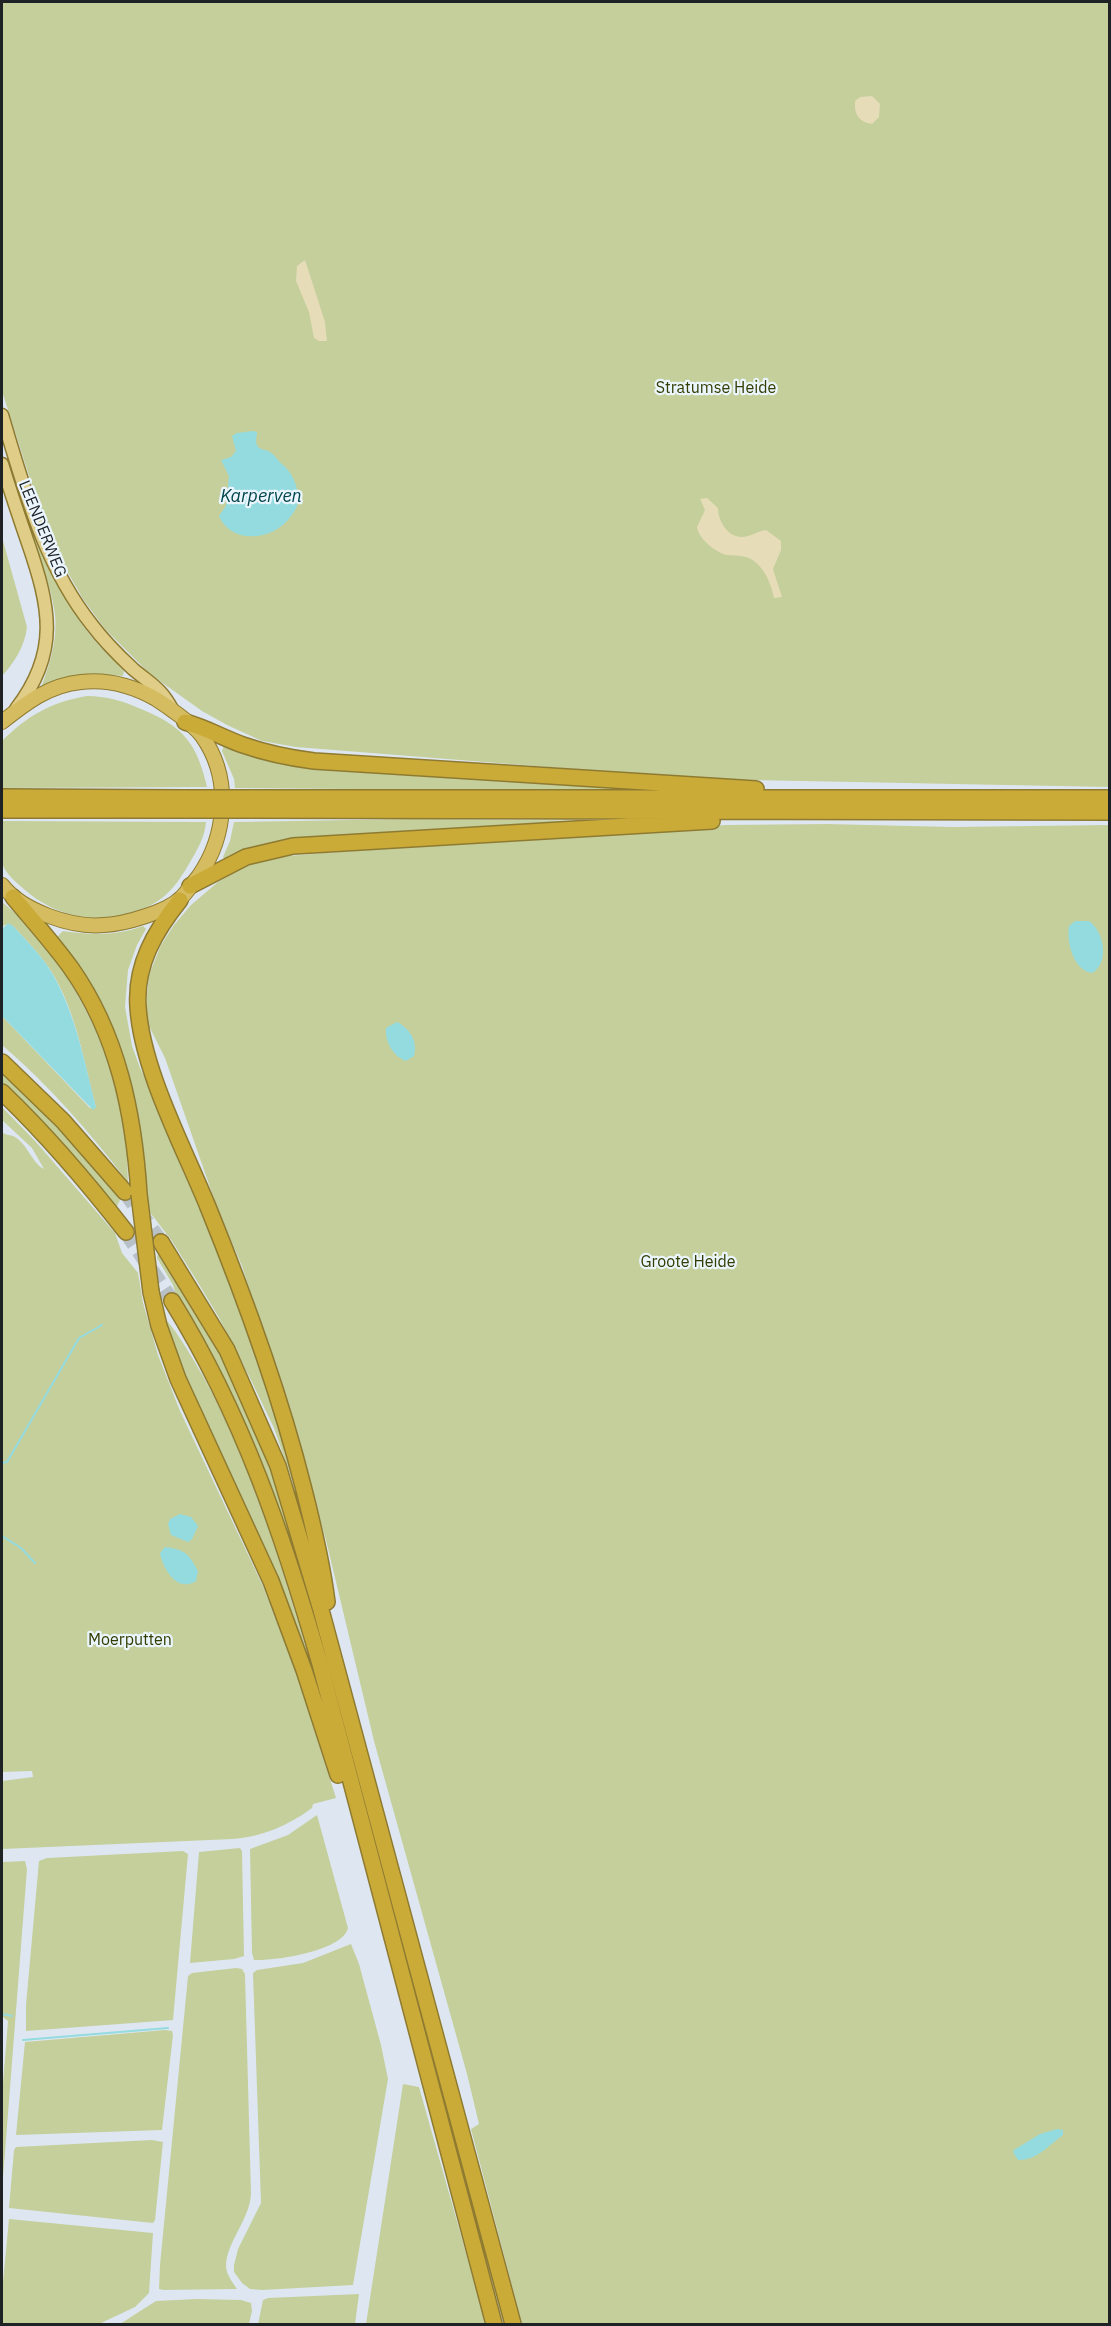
<!DOCTYPE html>
<style>
body{margin:0}
#map{position:relative;width:1111px;height:2326px;overflow:hidden;background:#dee7f1;font-family:"IBM Plex Sans",sans-serif}
canvas{display:block}
.frame{position:absolute;inset:0;border:3px solid #1e2225;pointer-events:none}
</style>
<div id="map">
<canvas width="1111" height="2326"></canvas>
<div class="frame"></div>
</div>
<script>
const ctx = document.querySelector('canvas').getContext('2d');
ctx.lineJoin = 'round';
function paint(path, color) {
  ctx.fillStyle = color;
  ctx.fill(path, 'evenodd');
}
function trace(path, color, width, dash) {
  ctx.strokeStyle = color;
  ctx.lineWidth = width;
  ctx.lineCap = dash ? 'butt' : 'round';
  ctx.setLineDash(dash || []);
  ctx.stroke(path);
}
function write(font, color, halo, rows, align = 'center') {
  ctx.font = font + ' "IBM Plex Sans",sans-serif';
  ctx.lineWidth = 4.5;
  ctx.setLineDash([]);
  ctx.textBaseline = 'middle';
  ctx.strokeStyle = halo;
  ctx.fillStyle = color;
  for (const [text, x, y, turn = 0] of rows) {
    ctx.save();
    ctx.translate(x, y);
    ctx.rotate((+turn || 0) * Math.PI / 180);
    ctx.textAlign = isNaN(turn) ? turn : align;
    if (halo) ctx.strokeText(text, 0, 0);
    ctx.fillText(text, 0, 0);
    ctx.restore();
  }
}
const green = new Path2D(`
 M 2,2 L 1109,2 L 1109,787 L 699,779 L 296,747 L 262,741 L 227,725 L 202,711 L 150,674 L 105,629 L 83,599 L 59,557 L 31,482 L 2,391 Z
 M 29,519 C 46,562 65,605 95,641 C 104,652 116,660 124,671 L 123,676 L 89,674 L 43,686 L 42,685 C 51,661 59,634 54,608 C 49,577 34,549 29,519 Z
 M 2,537 L 27,627 C 25,646 14,663 2,676 Z
 M 87,696 C 106,696 123,701 141,709 C 183,726 197,743 207,787 L 2,788 L 2,741 C 27,716 51,702 87,696 Z
 M 224,745 L 311,766 L 338,770 L 714,792 L 235,788 L 234,779 L 222,751 Z
 M 411,819 L 623,821 L 528,826 L 226,861 L 223,857 L 230,841 L 234,822 Z
 M 2,821 L 206,822 C 205,837 197,850 189,864 C 180,879 170,895 153,904 C 112,927 60,921 25,890 C 17,883 4,873 2,862 C 0,851 2,833 2,821 Z
 M 827,824 L 953,827 L 1109,825 L 1109,2324 L 522,2324 L 471,2129 L 479,2124 L 467,2074 L 374,1741 L 326,1540 L 289,1411 L 242,1266 L 218,1210 L 165,1058 L 148,1024 L 146,1008 L 149,975 L 161,945 L 174,925 L 191,905 L 218,882 L 249,864 L 278,857 L 324,853 L 726,825 Z
 M 2,902 C 64,950 116,1054 125,1132 C 128,1148 127,1166 128,1182 C 91,1134 49,1085 2,1045 L 2,1016 L 90,1108 L 96,1107 C 83,1059 75,1002 44,961 C 35,949 24,938 13,926 L 4,925 L 2,929 Z
 M 143,926 L 146,929 L 137,945 L 128,970 L 125,1007 L 132,1046 L 140,1068 L 182,1155 L 239,1298 L 281,1424 L 313,1540 L 274,1428 L 251,1380 L 218,1316 L 197,1281 L 172,1241 L 145,1206 L 127,1075 L 48,928 L 57,937 L 63,931 C 91,935 116,936 143,926 Z
 M 2,1069 L 30,1095 L 122,1195 L 116,1209 L 23,1104 L 2,1084 Z
 M 2,1107 L 36,1142 L 115,1233 L 122,1253 L 138,1273 L 143,1303 L 158,1355 L 180,1411 L 262,1584 L 296,1671 L 336,1798 L 313,1804 L 312,1808 C 289,1825 262,1837 233,1839 L 2,1849 L 2,1781 L 33,1777 L 32,1771 L 2,1772 L 2,1132 C 6,1136 10,1134 15,1137 C 28,1145 32,1163 44,1169 L 32,1148 L 2,1120 Z
 M 159,1248 L 223,1355 L 261,1435 L 332,1667 L 326,1668 L 298,1572 L 177,1299 L 173,1285 L 157,1258 Z
 M 164,1317 C 180,1336 192,1357 204,1378 C 254,1470 283,1572 313,1671 L 311,1672 L 196,1403 L 173,1349 Z
 M 317,1815 L 348,1928 C 343,1951 275,1961 254,1960 L 252,1953 L 250,1849 L 288,1835 Z
 M 240,1848 L 242,1851 L 244,1956 L 234,1959 L 190,1963 L 199,1852 Z
 M 183,1851 L 188,1854 L 173,2020 L 26,2031 L 26,2005 L 39,1861 L 47,1858 Z
 M 25,1861 L 27,1869 L 2,2191 L 2,2096 L 8,2021 L 2,2016 L 2,1862 Z
 M 351,1944 L 359,1964 L 381,2045 L 388,2079 L 353,2285 L 262,2290 L 250,2289 L 242,2283 L 234,2272 L 234,2265 L 238,2249 L 261,2203 L 253,1973 L 257,1970 L 303,1963 Z
 M 236,1968 L 242,1969 L 245,1974 L 251,2194 C 250,2221 221,2248 227,2272 C 229,2278 233,2283 237,2289 L 163,2290 L 159,2289 L 160,2265 L 188,1976 L 192,1973 Z
 M 165,2030 L 172,2031 L 173,2035 L 162,2130 L 16,2135 L 25,2042 Z
 M 403,2084 L 419,2087 L 486,2324 L 366,2324 Z
 M 152,2140 L 163,2142 L 155,2220 L 153,2223 L 9,2208 L 14,2150 L 16,2147 Z
 M 9,2219 L 153,2233 L 149,2293 L 135,2307 L 99,2324 L 2,2324 L 2,2293 Z
 M 359,2294 L 355,2324 L 258,2324 L 263,2300 L 268,2298 Z
 M 197,2299 L 241,2300 L 251,2303 L 252,2311 L 249,2324 L 120,2324 L 156,2301 Z`);
const sand = new Path2D(`
 M 872,96 L 880,104 L 879,117 L 872,124 C 859,122 854,115 855,101 L 860,97 Z
 M 305,260 L 325,322 L 327,341 L 319,341 L 314,338 L 309,312 L 296,281 L 297,266 Z
 M 707,498 L 718,508 C 718,520 727,537 742,537 C 750,537 758,531 766,530 L 781,541 L 781,550 L 773,569 L 782,597 L 774,598 C 771,582 762,562 746,557 C 739,555 733,556 727,555 C 716,553 698,538 697,527 L 705,510 L 700,499 Z`);
const water = new Path2D(`
 M 253,431 L 257,432 C 257,436 255,441 257,445 C 259,450 264,449 268,451 C 275,454 277,460 282,464 C 292,472 298,485 298,500 C 298,506 295,511 291,516 C 275,540 232,546 219,516 L 226,506 L 229,476 L 221,460 L 231,457 L 236,451 L 232,436 L 237,433 Z
 M 1075,921 L 1089,921 C 1104,931 1110,963 1092,973 C 1074,971 1066,942 1069,926 Z
 M 8,923 L 13,926 C 24,938 35,949 44,961 C 73,1000 84,1060 96,1107 L 93,1110 L 2,1016 L 2,929 Z
 M 397,1022 C 410,1029 418,1041 414,1056 L 406,1061 C 393,1056 385,1042 386,1028 Z
 M 180,1514 L 191,1517 L 198,1526 L 192,1539 L 188,1542 L 171,1535 L 168,1524 L 170,1519 Z
 M 165,1547 C 186,1550 188,1553 198,1571 L 196,1581 C 177,1593 163,1569 160,1553 Z
 M 1057,2129 L 1063,2130 L 1063,2135 C 1049,2145 1036,2161 1018,2160 L 1013,2152 L 1014,2150 L 1040,2134 Z`);
const stream = new Path2D(`
 M 2,1463 L 7,1462 L 79,1338 L 102,1325
 M 2,1536 L 21,1548 L 35,1563
 M 2,2014 L 12,2016
 M 23,2040 L 168,2028`);
const motorwayTunnel = new Path2D(`
 M 125,1192 L 161,1242
 M 126,1232 L 172,1301`);
const primary = new Path2D(`
 M 2,415 C 24,488 44,565 92,625 C 104,641 118,655 133,669 C 152,685 161,688 173,711
 M 2,464 C 10,490 19,517 28,543 C 50,607 60,652 16,709`);
const trunk = new Path2D(`
 M 2,722 C 26,703 49,685 81,682 C 107,679 133,686 156,699 C 167,706 194,725 202,736 C 232,778 227,836 198,877 C 192,884 187,892 181,898 C 166,912 125,924 104,925 C 72,928 22,911 2,885`);
const motorway = new Path2D(`
 M 185,722 C 207,728 223,738 243,745 C 266,753 290,758 314,761 L 756,789
 M 2,797 L 185,798
 M 250,798 L 1110,798
 M 2,810 L 185,810
 M 250,810 L 1110,812
 M 190,886 L 246,857 L 293,846 L 712,821
 M 13,897 C 33,921 53,943 71,968 C 118,1035 134,1114 139,1194
 M 180,900 C 155,931 135,965 138,1007 C 142,1070 184,1148 208,1207 C 245,1298 279,1391 303,1486 C 313,1525 322,1562 327,1602
 M 2,1062 L 63,1121 L 125,1192
 M 2,1092 C 48,1136 87,1182 126,1232
 M 161,1242 L 227,1350 L 278,1466 L 321,1610 L 513,2324
 M 151,1292 L 159,1326 L 178,1379 L 271,1581 L 304,1670 L 338,1775
 M 172,1301 C 243,1416 283,1535 320,1664 L 494,2324`);
const motorwayBridge = new Path2D(`
 M 185,798 L 250,798
 M 185,810 L 250,810
 M 139,1194 L 151,1292`);
const parkNames = [
 ["Stratumse Heide",716,388],
 ["Groote Heide",688,1262],
 ["Moerputten",130,1640]
];
const streetNames = [
 ["LEENDERWEG",42,529,68]
];
const waterNames = [
 ["Karperven",261,497]
];
paint(green, '#c4cf9c');
paint(sand, '#e6ddb8');
paint(water, '#94dbe0');
trace(stream, '#94dbe0', 2);
trace(motorwayTunnel, '#b8c0c8', 15, [15, 8]);
trace(primary, '#8e7b31', 15);
trace(trunk, '#8e7b31', 16);
trace(motorway, '#8e7b31', 18);
trace(primary, '#e0cd88', 12);
trace(trunk, '#d6bc60', 14);
trace(motorway, '#cbab38', 15);
trace(motorwayBridge, '#8e7b31', 18, []);
trace(motorwayBridge, '#cbab38', 15);
write('16px', '#343d00', '#ebf5fe', parkNames);
write('16px', '#1e2225', '#ebf5fe', streetNames);
write('italic 18px', '#00464a', '#ebf5fe', waterNames);
</script>
